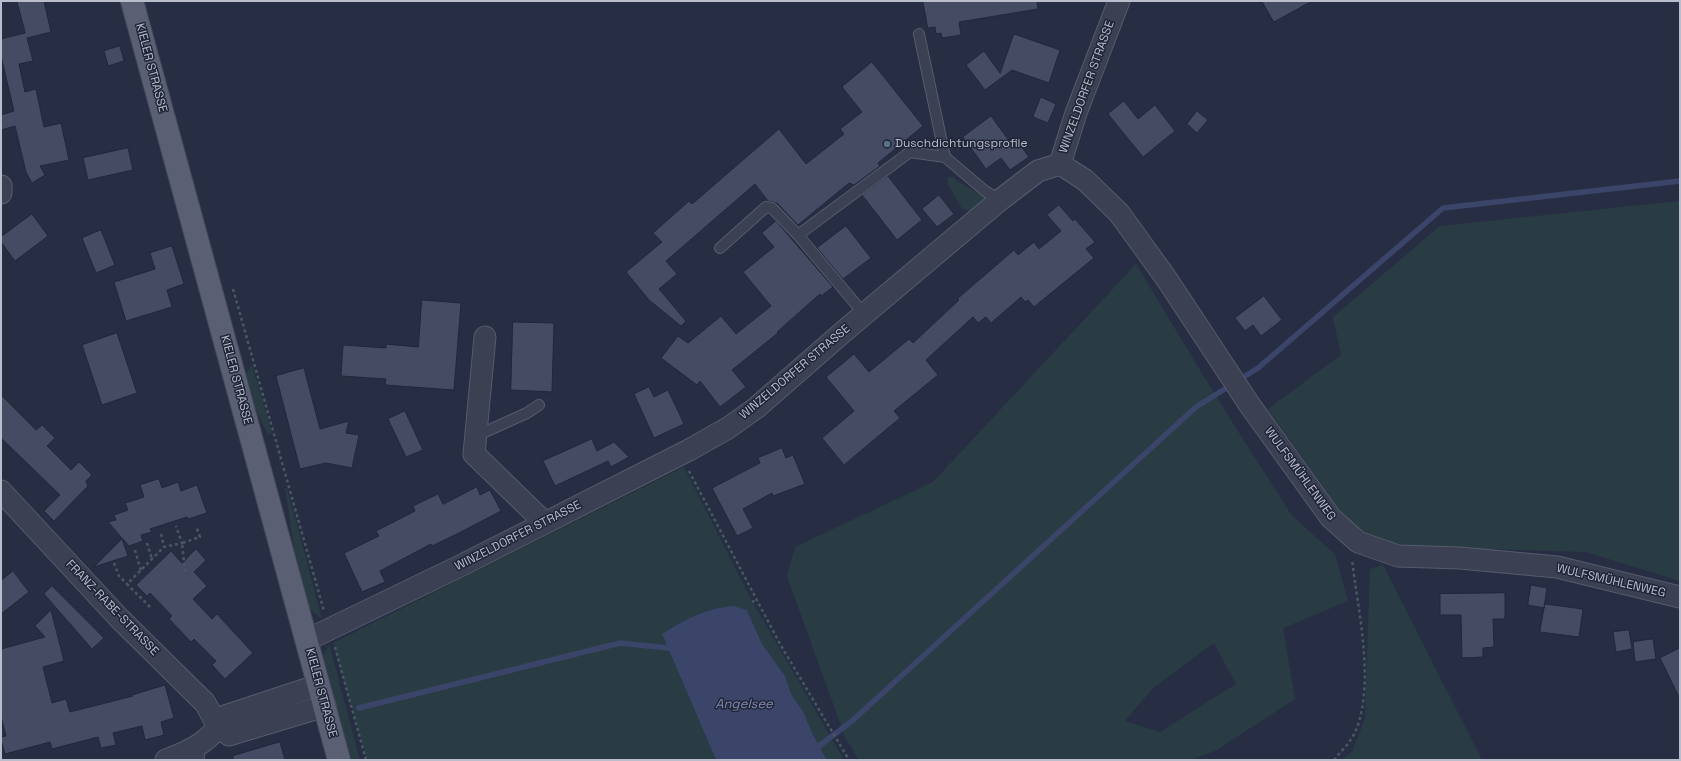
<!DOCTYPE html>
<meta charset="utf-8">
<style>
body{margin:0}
#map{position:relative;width:1681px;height:761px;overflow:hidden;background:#272e43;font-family:"Space Grotesk",sans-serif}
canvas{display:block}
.frame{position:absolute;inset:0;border:2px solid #b9bdcc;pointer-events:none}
</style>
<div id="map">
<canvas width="1681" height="761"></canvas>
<div class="frame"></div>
</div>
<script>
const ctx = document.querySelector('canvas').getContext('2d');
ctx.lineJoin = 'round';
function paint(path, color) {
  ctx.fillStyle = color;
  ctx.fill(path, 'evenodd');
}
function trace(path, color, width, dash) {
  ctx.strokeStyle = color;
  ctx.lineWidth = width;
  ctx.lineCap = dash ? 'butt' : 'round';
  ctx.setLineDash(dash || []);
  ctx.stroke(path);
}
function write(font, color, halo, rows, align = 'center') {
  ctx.font = font + ' "Space Grotesk",sans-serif';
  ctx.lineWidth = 3;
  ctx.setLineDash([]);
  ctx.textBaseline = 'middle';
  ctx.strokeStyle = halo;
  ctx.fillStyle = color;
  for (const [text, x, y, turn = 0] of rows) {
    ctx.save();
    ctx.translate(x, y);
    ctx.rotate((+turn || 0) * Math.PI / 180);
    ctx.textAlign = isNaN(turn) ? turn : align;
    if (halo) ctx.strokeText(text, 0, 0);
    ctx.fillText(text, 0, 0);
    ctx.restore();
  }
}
const green = new Path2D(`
 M 948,177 L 952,177 C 963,186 975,190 986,199 L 973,211 L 962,209 L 948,184 Z
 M 1680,201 L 1680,581 L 1586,552 L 1416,547 L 1375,540 L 1347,520 L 1268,409 L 1341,355 L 1333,317 L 1440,226 Z
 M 1136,264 L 1215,395 L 1292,516 L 1335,554 L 1348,601 L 1283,628 L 1295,699 L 1215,751 L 1190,760 L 859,760 L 845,737 L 787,576 L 795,547 L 933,482 ZM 1214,643 L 1236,684 L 1160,732 L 1125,721 L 1153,688 Z
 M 252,365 L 272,433 L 268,435 L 257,412 L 246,373 Z
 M 684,467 L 751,599 L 844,760 L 827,760 L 812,733 L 804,713 L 791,694 L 785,676 L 762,644 L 747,610 C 715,600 688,618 662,634 L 716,760 L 367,760 L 333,643 Z
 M 287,488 L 322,619 L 310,610 L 294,548 L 285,489 Z
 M 1383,565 L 1482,760 L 1341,760 L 1352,752 L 1365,718 L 1370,569 Z
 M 329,644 L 360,760 L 351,760 L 323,656 Z`);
const water = new Path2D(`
 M 734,606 L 747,610 L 762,644 L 785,676 L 791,694 L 804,713 L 812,733 L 827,760 L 716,760 L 662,634 C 686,619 705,608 734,606 Z`);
const stream = new Path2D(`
 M 359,708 L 620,643 L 668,648
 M 819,746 L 852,721 L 1196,407 L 1258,368 L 1443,208 L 1680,181`);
const building = new Path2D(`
 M 17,1 L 44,1 L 51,32 L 27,38 L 33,61 L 19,64 L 25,92 L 36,89 L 44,127 L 61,123 L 69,160 L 40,166 L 45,175 L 32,183 L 26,172 L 15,126 L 1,130 L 1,115 L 14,111 L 1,56 L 1,39 L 25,33 Z
 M 923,1 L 1037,1 L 1038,9 L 959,22 L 961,35 L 942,38 L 941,33 L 936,34 L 935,27 L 928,28 Z
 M 1262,1 L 1312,1 L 1274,22 Z
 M 1014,34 L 1060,50 L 1049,83 L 1012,70 L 985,90 L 966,65 L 984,51 L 1000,73 Z
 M 120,46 L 124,61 L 108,66 L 104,51 Z
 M 872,62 L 923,126 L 878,163 L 880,166 L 854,185 L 849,183 L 798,225 L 777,203 L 768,201 L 755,184 L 666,261 L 677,274 L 659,289 L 686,321 L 681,326 L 649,300 L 626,272 L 662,242 L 653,233 L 689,201 L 692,204 L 779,129 L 806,164 L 844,134 L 840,129 L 862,112 L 842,87 Z
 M 1041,97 L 1056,104 L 1048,123 L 1033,117 Z
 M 1124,101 L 1138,119 L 1155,105 L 1175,131 L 1143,157 L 1108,114 Z
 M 1197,111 L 1208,120 L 1197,133 L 1187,124 Z
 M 991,116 L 1013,146 L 1018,142 L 1029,157 L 1010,170 L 1001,158 L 986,169 L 963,137 Z
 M 128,148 L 133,170 L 88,180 L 83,158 Z
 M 888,176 L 922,220 L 897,240 L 862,195 Z
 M 939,195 L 954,214 L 937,227 L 922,209 Z
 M 1059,205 L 1073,221 L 1075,219 L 1095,242 L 1086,249 L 1094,258 L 1034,307 L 1028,300 L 1025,302 L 1021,297 L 991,323 L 986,317 L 978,323 L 973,317 L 926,360 L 938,375 L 894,411 L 900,418 L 844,465 L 822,438 L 854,411 L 826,377 L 854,354 L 869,372 L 909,339 L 913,343 L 959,300 L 957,299 L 1014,250 L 1018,255 L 1034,242 L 1039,249 L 1061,231 L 1047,215 Z
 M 32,214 L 48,236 L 15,261 L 1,242 L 1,237 Z
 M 776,221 L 833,287 L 821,296 L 820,294 L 777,332 L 778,333 L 732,370 L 746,387 L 720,407 L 700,381 L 697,385 L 661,358 L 678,336 L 688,343 L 721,316 L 736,334 L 771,306 L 743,272 L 774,247 L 762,233 Z
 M 846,226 L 871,258 L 843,279 L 817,248 Z
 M 101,230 L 115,265 L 96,273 L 82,238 Z
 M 172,246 L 184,284 L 167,290 L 172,307 L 126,321 L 114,282 L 155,269 L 150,253 Z
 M 1264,296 L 1282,320 L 1261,336 L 1253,325 L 1245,331 L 1235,318 Z
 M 422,300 L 461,303 L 454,390 L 385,385 L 386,379 L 341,376 L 343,345 L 386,348 L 386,344 L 418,347 Z
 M 513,322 L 554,323 L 552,392 L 511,390 Z
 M 117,333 L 137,393 L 102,405 L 82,345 Z
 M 304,368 L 320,429 L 349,421 L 346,433 L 359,435 L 352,468 L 326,463 L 300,469 L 276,376 Z
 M 649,387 L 654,397 L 668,390 L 684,424 L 654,438 L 634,394 Z
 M 1,395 L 36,430 L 42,425 L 55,438 L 47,446 L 71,470 L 79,462 L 92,475 L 86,481 L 88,486 L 54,521 L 44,511 L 60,495 L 1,438 Z
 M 405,411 L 423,450 L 406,457 L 388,419 Z
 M 592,439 L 597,451 L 614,442 L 629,457 L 611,467 L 608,461 L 555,486 L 543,461 Z
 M 782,448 L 786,458 L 793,455 L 805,484 L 773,496 L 772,493 L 743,509 L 753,528 L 737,536 L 712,488 L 760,463 L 758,458 Z
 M 159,479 L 162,488 L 178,482 L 181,491 L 197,485 L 207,513 L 188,519 L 187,517 L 150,529 L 152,532 L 141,535 L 143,541 L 129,546 L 108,522 L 116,520 L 114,515 L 128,510 L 125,503 L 144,497 L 140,485 Z
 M 477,487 L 480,495 L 490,490 L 501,511 L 457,534 L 432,546 L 431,544 L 380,571 L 385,582 L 362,592 L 344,553 L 379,536 L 376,531 L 415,511 L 413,506 L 438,494 L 443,504 Z
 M 122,539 L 128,556 L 94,567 Z
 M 196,549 L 206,560 L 194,572 L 207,586 L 193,599 L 212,619 L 217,614 L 253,653 L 225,679 L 212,665 L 216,661 L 194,639 L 191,642 L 169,619 L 172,616 L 150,593 L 147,596 L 136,585 L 171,551 L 182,563 Z
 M 13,571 L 29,592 L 1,614 L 1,581 Z
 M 1531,585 L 1547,588 L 1544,608 L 1528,605 Z
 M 52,586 L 104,638 L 92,649 L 44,594 Z
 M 1505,593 L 1505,619 L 1493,619 L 1494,647 L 1483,648 L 1483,657 L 1462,658 L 1461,615 L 1440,615 L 1440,594 Z
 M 1545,604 L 1583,609 L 1579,637 L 1540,632 Z
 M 51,610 L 64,661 L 43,667 L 52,703 L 66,699 L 70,712 L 133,696 L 132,695 L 165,685 L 174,718 L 161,722 L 164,735 L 145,740 L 142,726 L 113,733 L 116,745 L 101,748 L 98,737 L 52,749 L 50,742 L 5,754 L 1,740 L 1,737 L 6,736 L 1,717 L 1,649 L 45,637 L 35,626 Z
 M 1629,630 L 1632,649 L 1616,652 L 1613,632 Z
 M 1653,639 L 1656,659 L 1635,662 L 1633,642 Z
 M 1680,648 L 1680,699 L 1660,658 Z
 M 280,742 L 285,760 L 233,760 L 233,756 Z`);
const path = new Path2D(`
 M 233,289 L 324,611
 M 689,471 L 780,644 L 849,760
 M 161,534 L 164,547
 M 147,543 L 152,559
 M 135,550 L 141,571
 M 114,563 L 119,576 L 127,584
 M 185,572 L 182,543 L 200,537 L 196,526
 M 752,602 L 757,599
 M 150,607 L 127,584 L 164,547 L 182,543 L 176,526
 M 335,647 L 366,760
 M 1334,760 C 1341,751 1352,741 1356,730 C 1375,683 1358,610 1352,560`);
const lane = new Path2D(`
 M 919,34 L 945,157
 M 720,248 L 766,207 L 772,208 L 799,236
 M 864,314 L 798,235 L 910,152 L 945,157 L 985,191 L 1000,200
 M 476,436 L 527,413 L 539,405
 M 198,747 L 199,760`);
const street = new Path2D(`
 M 1060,164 L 1085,180 L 1119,213 L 1166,278 L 1249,404 L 1331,518 L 1358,542 L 1398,556 L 1460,558 L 1557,567 L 1680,597
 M 1,186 L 1,193
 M 485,337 L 474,454 L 544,522
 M 1,491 L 119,618 L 205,703 L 219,728 L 229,735 L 325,706
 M 307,640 L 460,566 L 689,450 L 728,428 L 756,408 L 843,332 L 1000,200 L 1038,171 L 1060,164 L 1076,113 L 1119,1
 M 166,760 C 191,751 213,740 225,716 L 319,685`);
const primary = new Path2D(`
 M 132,1 L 339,760`);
const markers = [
 [887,144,4,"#5c6f8a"]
];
const streetNames = [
 ["KIELER STRASSE",151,68,75],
 ["WINZELDORFER STRASSE",1087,87,-70],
 ["WINZELDORFER STRASSE",795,372,-40],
 ["KIELER STRASSE",236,380,75],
 ["WULFSMÜHLENWEG",1300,474,54],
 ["WINZELDORFER STRASSE",518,536,-27],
 ["WULFSMÜHLENWEG",1611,581,13],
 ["FRANZ-RABE-STRASSE",112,608,46],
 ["KIELER STRASSE",321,693,75]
];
const poiNames = [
 ["Duschdichtungsprofile",895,144]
];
const waterNames = [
 ["Angelsee",744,704]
];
paint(green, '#293c44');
paint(water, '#3b456a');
trace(stream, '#3b456a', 5.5);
paint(building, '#444b63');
trace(building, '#22273a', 1);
trace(lane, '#575b6d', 12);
trace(street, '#575b6d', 23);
trace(primary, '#454a5c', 24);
trace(path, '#475960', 2.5, [3, 3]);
trace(lane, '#3b4053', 10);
trace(street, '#3b4053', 21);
trace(primary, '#5a5f73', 22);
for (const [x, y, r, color] of markers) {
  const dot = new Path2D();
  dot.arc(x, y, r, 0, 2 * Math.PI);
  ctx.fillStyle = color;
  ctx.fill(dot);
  trace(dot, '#202538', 1.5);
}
write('12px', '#b9bdcc', '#202538', streetNames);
write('12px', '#b9bdcc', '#202538', poiNames, 'left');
write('italic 13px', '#808cb3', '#202538', waterNames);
</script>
